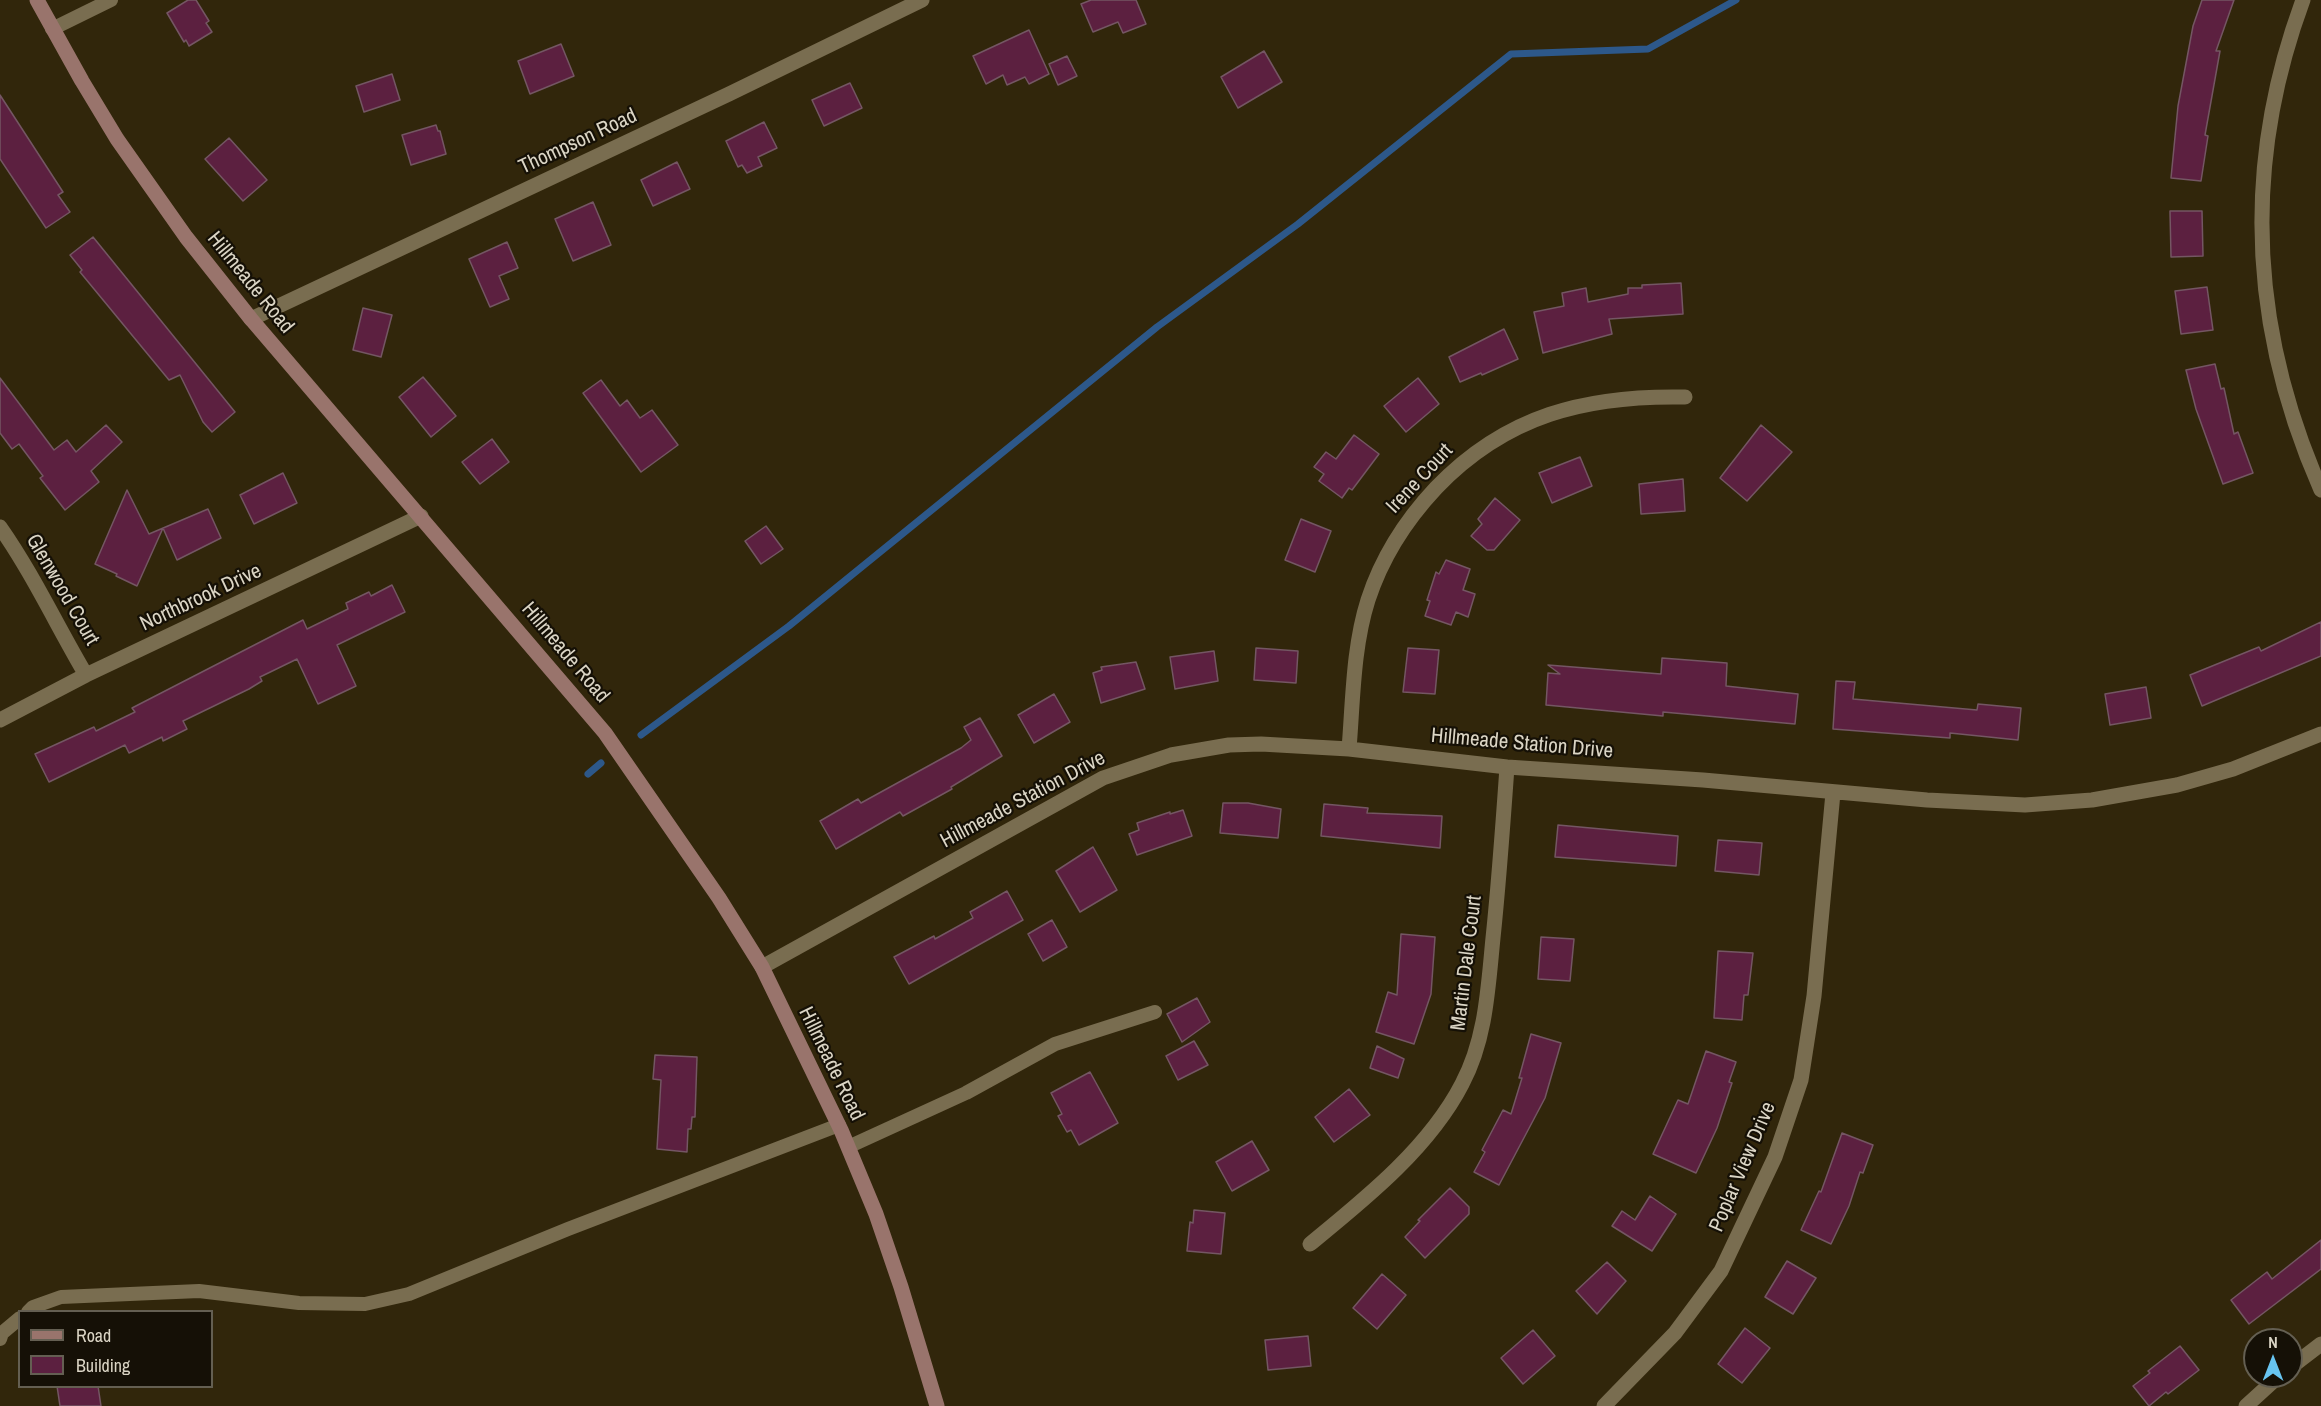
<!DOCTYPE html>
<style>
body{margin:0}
#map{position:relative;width:2321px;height:1406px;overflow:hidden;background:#31260b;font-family:"Archivo Narrow",sans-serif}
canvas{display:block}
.legend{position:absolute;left:18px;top:1310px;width:195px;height:78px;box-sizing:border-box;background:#151006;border:2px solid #645f52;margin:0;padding:8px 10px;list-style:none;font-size:18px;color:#dbd5c5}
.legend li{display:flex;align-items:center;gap:12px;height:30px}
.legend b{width:30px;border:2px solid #645f52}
.north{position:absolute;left:2243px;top:1328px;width:60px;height:60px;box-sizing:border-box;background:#151006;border:2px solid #645f52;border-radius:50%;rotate:0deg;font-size:16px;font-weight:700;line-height:24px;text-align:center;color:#dbd5c5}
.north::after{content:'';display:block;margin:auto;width:21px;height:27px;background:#68c4f0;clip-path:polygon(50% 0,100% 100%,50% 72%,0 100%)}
</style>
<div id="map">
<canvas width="2321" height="1406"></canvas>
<ul class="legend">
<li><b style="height:8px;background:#99746c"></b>Road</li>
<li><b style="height:16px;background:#5c2040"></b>Building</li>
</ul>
<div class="north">N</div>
</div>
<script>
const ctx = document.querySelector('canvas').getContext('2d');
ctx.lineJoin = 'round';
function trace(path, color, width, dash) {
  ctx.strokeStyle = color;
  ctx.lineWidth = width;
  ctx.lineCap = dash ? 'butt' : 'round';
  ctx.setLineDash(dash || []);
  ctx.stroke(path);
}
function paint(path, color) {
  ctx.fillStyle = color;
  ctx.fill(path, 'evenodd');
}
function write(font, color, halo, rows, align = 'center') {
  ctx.font = font + ' "Archivo Narrow",sans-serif';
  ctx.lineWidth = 4.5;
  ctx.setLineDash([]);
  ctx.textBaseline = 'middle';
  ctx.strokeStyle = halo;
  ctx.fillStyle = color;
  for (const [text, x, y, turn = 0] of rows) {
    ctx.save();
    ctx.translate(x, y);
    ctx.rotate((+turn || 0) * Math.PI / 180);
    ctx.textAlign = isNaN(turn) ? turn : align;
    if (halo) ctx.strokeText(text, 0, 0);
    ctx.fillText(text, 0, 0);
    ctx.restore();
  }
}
const stream = new Path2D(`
 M 641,735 L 789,626 L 1157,327 L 1298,224 L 1511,54 L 1648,49 L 1736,0
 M 588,774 L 601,763`);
const building = new Path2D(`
 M 188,0 L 196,0 L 209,21 L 206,23 L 212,32 L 189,46 L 186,40 L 184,42 L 167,13 Z
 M 1091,0 L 1136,0 L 1146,24 L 1123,33 L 1118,22 L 1093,32 L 1081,4 Z
 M 2202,0 L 2234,0 L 2216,51 L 2220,51 L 2205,135 L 2208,136 L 2201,181 L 2171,178 L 2178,106 L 2193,26 Z
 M 1029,30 L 1049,74 L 1029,84 L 1025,77 L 1007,85 L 1003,75 L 986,84 L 973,56 Z
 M 561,44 L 574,76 L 530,94 L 518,61 Z
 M 1264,51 L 1282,82 L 1238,108 L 1221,77 Z
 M 1067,56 L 1077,76 L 1058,85 L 1049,64 Z
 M 392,74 L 400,100 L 364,112 L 356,86 Z
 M 850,83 L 862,108 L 824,126 L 812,100 Z
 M 0,95 L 63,192 L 58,195 L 70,212 L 46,228 L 0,159 Z
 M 764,122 L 777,148 L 758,157 L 762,166 L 747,173 L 742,165 L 738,167 L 726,141 Z
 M 436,125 L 438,131 L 440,131 L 446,154 L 411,165 L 402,135 Z
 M 229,138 L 267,180 L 243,201 L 205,159 Z
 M 677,162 L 690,189 L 653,206 L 641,180 Z
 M 593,202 L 611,245 L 573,261 L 555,219 Z
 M 2170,211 L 2202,211 L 2203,256 L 2171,257 Z
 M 93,237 L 235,412 L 212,432 L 203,422 L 180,375 L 169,380 L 80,272 L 82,270 L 70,255 Z
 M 507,242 L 518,268 L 499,276 L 509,299 L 490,307 L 469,259 Z
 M 1681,283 L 1683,314 L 1609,319 L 1612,334 L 1543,353 L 1534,312 L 1564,306 L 1562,293 L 1586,288 L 1588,302 L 1628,294 L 1628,288 L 1642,288 L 1642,285 Z
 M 2207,287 L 2213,330 L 2181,334 L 2175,291 Z
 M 363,308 L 392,315 L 381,357 L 353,350 Z
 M 1504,329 L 1518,359 L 1482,375 L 1481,373 L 1460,382 L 1449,357 Z
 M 2215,364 L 2221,389 L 2224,388 L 2234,434 L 2238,432 L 2253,473 L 2223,484 L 2196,409 L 2186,370 Z
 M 423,377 L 456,416 L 431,437 L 399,397 Z
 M 0,378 L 54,450 L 67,440 L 76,452 L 106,425 L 122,442 L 91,471 L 99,482 L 65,510 L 40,478 L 43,476 L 19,444 L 12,449 L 0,433 Z
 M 1418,378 L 1439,404 L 1406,432 L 1384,406 Z
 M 601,380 L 620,406 L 627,400 L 640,418 L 652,410 L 678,445 L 641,472 L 583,393 Z
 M 1761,425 L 1792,452 L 1747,501 L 1720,478 Z
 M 1354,435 L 1379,454 L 1352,490 L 1349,488 L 1342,498 L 1319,481 L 1324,474 L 1314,467 L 1326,452 L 1336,459 Z
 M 492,439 L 509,462 L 480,484 L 462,462 Z
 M 1580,457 L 1592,486 L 1552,503 L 1539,473 Z
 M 283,473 L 297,503 L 254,524 L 240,495 Z
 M 1683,479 L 1685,511 L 1641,514 L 1639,484 Z
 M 127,490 L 149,534 L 208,509 L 221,538 L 177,560 L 163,528 L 137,586 L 116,576 L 117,574 L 95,564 Z
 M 1495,498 L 1520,520 L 1494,550 L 1487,550 L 1471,536 L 1482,524 L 1478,519 Z
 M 1301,519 L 1331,531 L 1315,572 L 1285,560 Z
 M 766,526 L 783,549 L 761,564 L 745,541 Z
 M 1446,560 L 1470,569 L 1463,590 L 1475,594 L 1468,617 L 1456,612 L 1451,625 L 1425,616 L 1430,601 L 1427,600 L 1436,572 L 1439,574 Z
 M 392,585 L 405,612 L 337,645 L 356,686 L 318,704 L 297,659 L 260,677 L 262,681 L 249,689 L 183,721 L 187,729 L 163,741 L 162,737 L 129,753 L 125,745 L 49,782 L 35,754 L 94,727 L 96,731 L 135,712 L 132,708 L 303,620 L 307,629 L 348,609 L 346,603 L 369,592 L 371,596 Z
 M 2321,622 L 2321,656 L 2202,706 L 2190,675 L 2259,647 L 2261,651 Z
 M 1256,648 L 1298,651 L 1296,683 L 1254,680 Z
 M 1408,648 L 1439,650 L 1435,694 L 1403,692 Z
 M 1214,651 L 1218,681 L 1175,689 L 1170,657 Z
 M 1662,658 L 1727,663 L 1726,686 L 1798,694 L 1795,724 L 1663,712 L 1663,716 L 1546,705 L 1548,673 L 1560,674 L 1548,665 L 1661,674 Z
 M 1136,662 L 1145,689 L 1101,703 L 1093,673 L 1102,670 L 1101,667 Z
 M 1836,681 L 1855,682 L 1853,699 L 1977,710 L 1978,704 L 2021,708 L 2018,740 L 1950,733 L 1950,738 L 1833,729 Z
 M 2146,687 L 2151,718 L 2110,725 L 2105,694 Z
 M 1054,694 L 1070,722 L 1034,743 L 1018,715 Z
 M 980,718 L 1002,756 L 951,787 L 952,789 L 903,816 L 900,812 L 836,849 L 820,821 L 858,799 L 861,803 L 961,748 L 971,740 L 964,727 Z
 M 1223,803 L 1248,803 L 1281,809 L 1278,838 L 1220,833 Z
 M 1324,804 L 1368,808 L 1367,813 L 1442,816 L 1440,848 L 1321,836 Z
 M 1183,810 L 1192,836 L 1137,855 L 1129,834 L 1139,830 L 1137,823 L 1170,812 L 1170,814 Z
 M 1558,825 L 1678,836 L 1676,866 L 1555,857 Z
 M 1718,840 L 1762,843 L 1759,875 L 1715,871 Z
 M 1093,847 L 1117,890 L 1080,912 L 1056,871 Z
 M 1007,891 L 1023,920 L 909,984 L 894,957 L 934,936 L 935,939 L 973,918 L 970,912 Z
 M 1052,920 L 1067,947 L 1043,961 L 1028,934 Z
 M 1401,934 L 1435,937 L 1431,994 L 1414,1044 L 1376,1032 L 1388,992 L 1397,995 Z
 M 1541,937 L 1574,939 L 1570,981 L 1538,979 Z
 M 1718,951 L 1753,953 L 1748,995 L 1744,995 L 1742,1020 L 1714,1018 Z
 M 1197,998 L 1210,1022 L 1182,1042 L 1167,1014 Z
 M 1531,1034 L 1561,1043 L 1545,1098 L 1499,1185 L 1474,1172 L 1485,1152 L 1482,1150 L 1503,1110 L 1511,1114 L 1522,1078 L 1519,1078 Z
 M 1194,1041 L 1208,1065 L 1178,1080 L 1166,1056 Z
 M 1377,1046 L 1404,1059 L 1398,1078 L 1370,1068 Z
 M 1706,1051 L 1736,1062 L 1729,1082 L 1732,1083 L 1717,1128 L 1696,1173 L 1653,1154 L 1678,1100 L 1688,1104 Z
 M 655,1055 L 697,1057 L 695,1117 L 692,1117 L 691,1129 L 688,1129 L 687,1152 L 657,1149 L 661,1080 L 653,1079 Z
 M 1090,1072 L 1118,1123 L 1079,1145 L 1071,1130 L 1067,1132 L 1058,1116 L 1062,1114 L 1051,1093 Z
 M 1349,1089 L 1370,1115 L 1334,1142 L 1315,1117 Z
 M 1842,1133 L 1873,1145 L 1863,1173 L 1860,1172 L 1849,1206 L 1831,1244 L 1801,1230 L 1819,1191 L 1821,1192 Z
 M 1252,1141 L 1269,1170 L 1232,1191 L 1216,1162 Z
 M 1450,1188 L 1469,1207 L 1469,1214 L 1425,1258 L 1405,1237 L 1420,1221 L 1418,1220 Z
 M 1650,1196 L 1676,1214 L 1652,1251 L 1612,1226 L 1622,1211 L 1635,1220 Z
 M 1194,1210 L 1225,1213 L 1221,1254 L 1187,1251 L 1190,1222 L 1193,1223 Z
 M 2321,1240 L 2321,1269 L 2249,1324 L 2231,1300 L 2267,1272 L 2272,1279 Z
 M 1787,1261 L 1816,1278 L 1793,1314 L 1765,1297 Z
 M 1607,1262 L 1626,1281 L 1597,1314 L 1576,1291 Z
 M 1382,1274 L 1406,1295 L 1377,1329 L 1353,1308 Z
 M 1745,1328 L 1770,1348 L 1742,1383 L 1718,1364 Z
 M 1533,1330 L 1555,1356 L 1523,1384 L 1501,1358 Z
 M 1308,1336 L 1311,1366 L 1268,1370 L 1265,1340 Z
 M 2180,1346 L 2199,1370 L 2168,1394 L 2166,1392 L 2149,1406 L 2133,1386 L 2150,1373 L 2148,1371 Z
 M 57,1386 L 98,1386 L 101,1406 L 60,1406 Z`);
const lane = new Path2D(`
 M 52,29 L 111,0
 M 848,1147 L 966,1093 L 1055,1044 L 1155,1012
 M 28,1312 L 33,1307 L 61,1297 L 199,1291 L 299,1303 L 365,1304 L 409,1294 L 568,1229 L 839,1125
 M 0,1339 L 2,1333 L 20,1318`);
const street = new Path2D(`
 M 2303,0 C 2242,165 2250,329 2321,490
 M 251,319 L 729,94 L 922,0
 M 0,527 C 33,574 57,626 86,675
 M 0,720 L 86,675 L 421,516
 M 1349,749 C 1353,700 1353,647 1368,600 C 1382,557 1406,520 1436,488 C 1506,415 1586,395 1685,397
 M 762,967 L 1103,778 L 1171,755 L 1229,745 L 1261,744 L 1349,749 L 1507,767 L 1703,780 L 1927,800 L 2025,805 L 2092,800 L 2177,785 L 2233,769 L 2321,734
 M 1310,1244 C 1365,1199 1429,1148 1462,1084 C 1486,1039 1488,988 1493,938 C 1499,881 1503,824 1507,767
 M 2291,1367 L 2321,1344
 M 1604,1406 L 1675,1333 L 1721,1271 L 1775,1157 L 1801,1080 L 1814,996 L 1833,793
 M 2246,1406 L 2279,1376`);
const secondary = new Path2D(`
 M 37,0 L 82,81 L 117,139 L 186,237 L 251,319 L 605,733 L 719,898 L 762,967 L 841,1130 L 876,1214 L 901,1287 L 937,1406`);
const streetNames = [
 ["Thompson Road",578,142,-25],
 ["Hillmeade Road",250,283,51],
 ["Irene Court",1420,479,-47],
 ["Glenwood Court",62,590,60],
 ["Northbrook Drive",201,598,-25],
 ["Hillmeade Road",565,653,50],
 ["Hillmeade Station Drive",1522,744,5],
 ["Hillmeade Station Drive",1023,800,-28],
 ["Martin Dale Court",1467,963,-83],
 ["Hillmeade Road",831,1064,64],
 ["Poplar View Drive",1743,1167,-67]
];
trace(stream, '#2d588a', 7);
paint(building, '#5c2040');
trace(building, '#745663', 1.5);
trace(lane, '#796d50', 14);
trace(street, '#796d50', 15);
trace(secondary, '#99746c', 15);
write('21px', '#dbd5c5', '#151006', streetNames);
</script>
